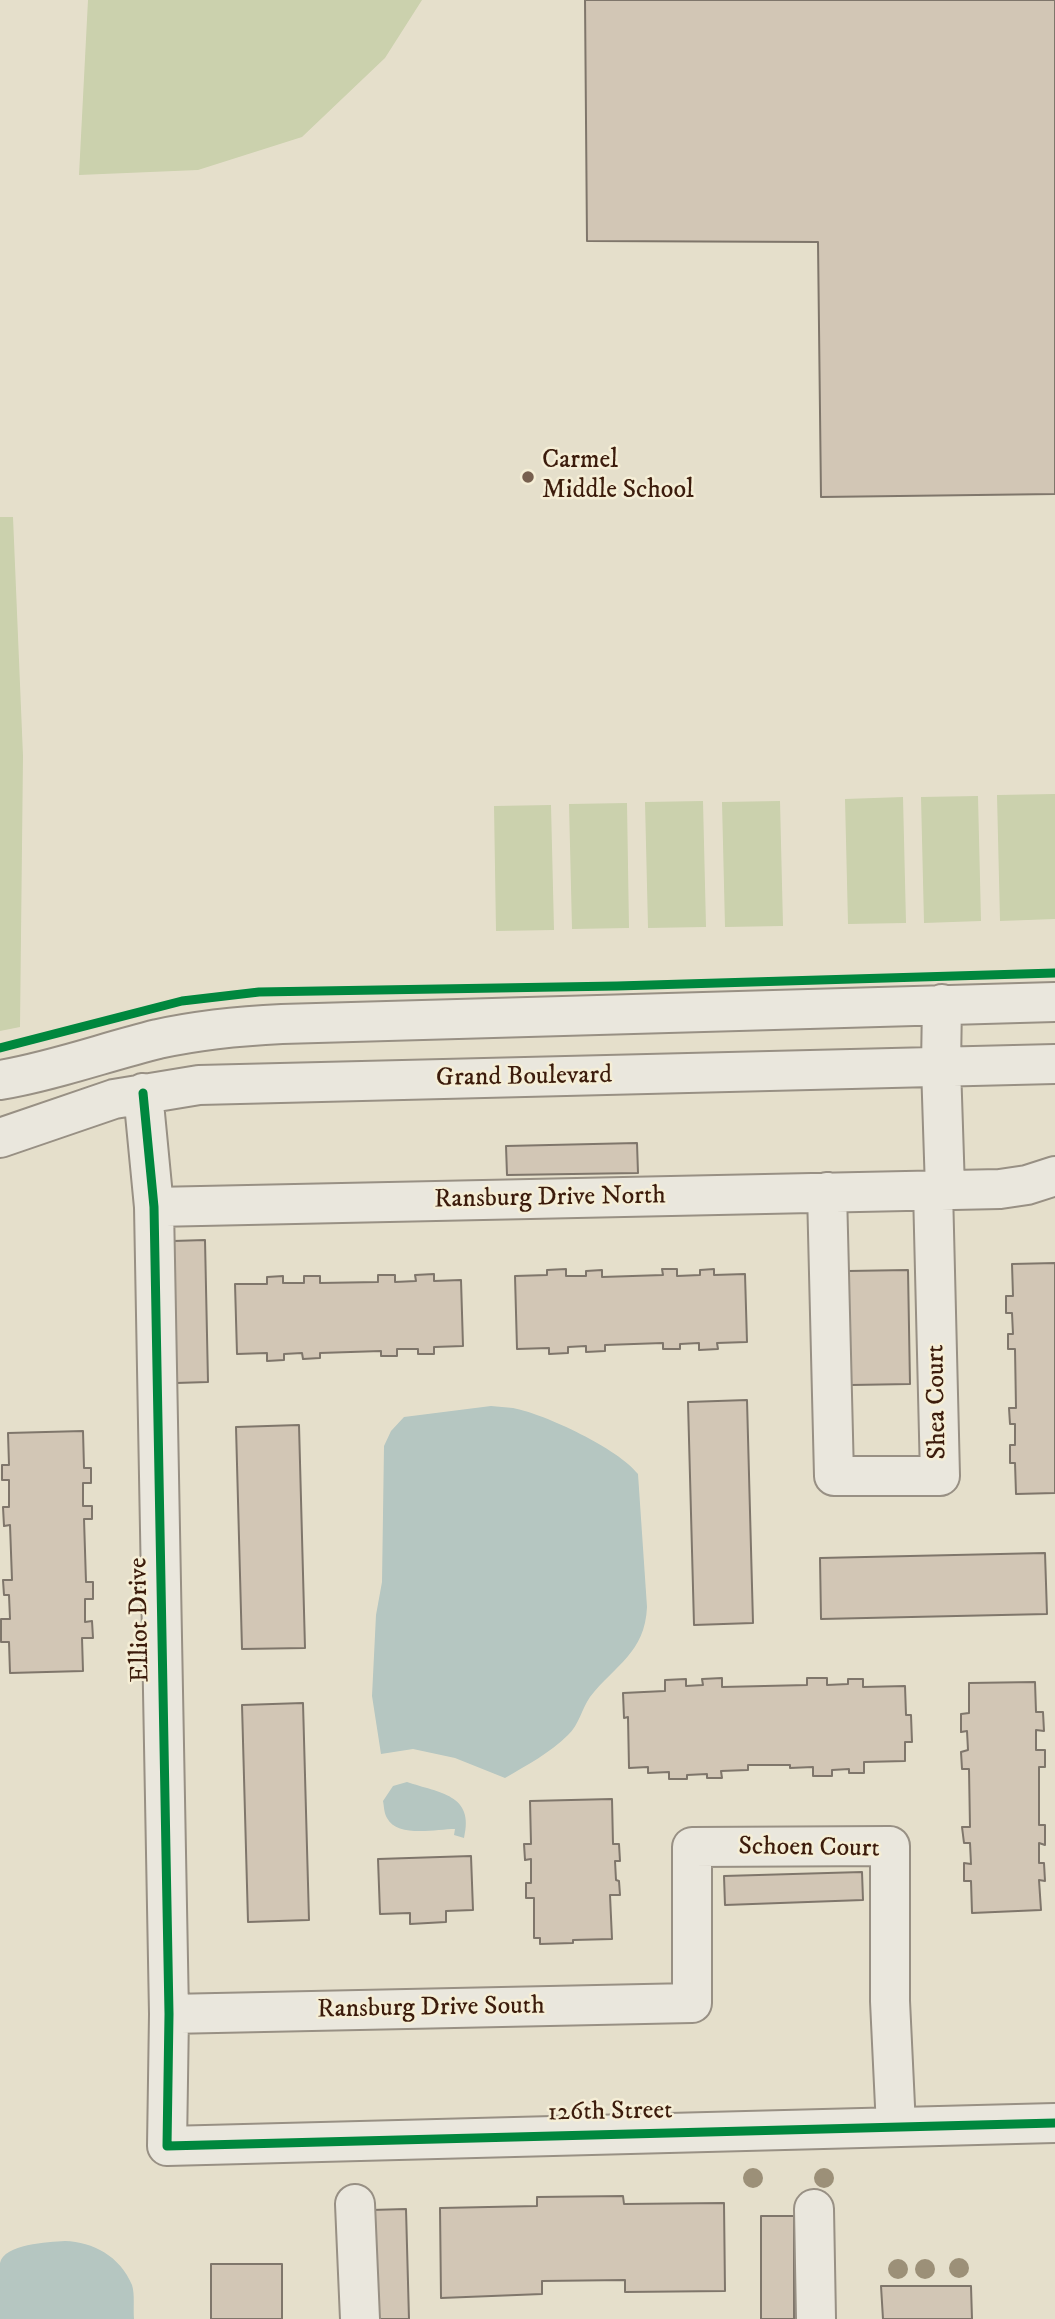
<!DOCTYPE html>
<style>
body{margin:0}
canvas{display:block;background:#e5dfcb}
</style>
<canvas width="1055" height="2319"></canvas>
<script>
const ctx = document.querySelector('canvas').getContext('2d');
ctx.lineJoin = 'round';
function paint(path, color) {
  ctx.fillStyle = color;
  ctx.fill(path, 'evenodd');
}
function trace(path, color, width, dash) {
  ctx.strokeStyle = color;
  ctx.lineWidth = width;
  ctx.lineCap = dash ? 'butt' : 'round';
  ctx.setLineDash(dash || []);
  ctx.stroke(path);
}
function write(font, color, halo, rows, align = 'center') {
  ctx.font = font + ' "IM FELL DW Pica",serif';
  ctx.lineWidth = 5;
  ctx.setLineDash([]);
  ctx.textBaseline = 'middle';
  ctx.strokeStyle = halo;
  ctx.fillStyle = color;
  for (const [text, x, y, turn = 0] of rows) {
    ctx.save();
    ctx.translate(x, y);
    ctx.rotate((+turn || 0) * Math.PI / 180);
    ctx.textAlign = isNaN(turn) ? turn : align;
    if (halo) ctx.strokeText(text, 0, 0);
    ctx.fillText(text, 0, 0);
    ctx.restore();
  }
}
const green = new Path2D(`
 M 88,0 L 422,0 L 385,58 L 302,137 L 198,170 L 79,175 Z
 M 0,517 L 13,517 L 23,756 L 20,1027 L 0,1031 Z
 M 1055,794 L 1055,919 L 1000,921 L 997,795 Z
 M 978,796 L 981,921 L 924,923 L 921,797 Z
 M 903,797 L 906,923 L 848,924 L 845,799 Z
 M 703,801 L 706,927 L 648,928 L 645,802 Z
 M 780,801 L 783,926 L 725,927 L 722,802 Z
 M 627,803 L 629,928 L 572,929 L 569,804 Z
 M 551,805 L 554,930 L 496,931 L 494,806 Z`);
const water = new Path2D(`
 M 491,1406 C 498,1407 506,1407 513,1408 C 545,1414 619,1449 638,1474 L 647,1607 C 645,1653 615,1665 590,1697 C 582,1708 579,1725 568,1735 C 550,1753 527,1765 505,1778 L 455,1758 L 413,1749 L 381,1754 L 372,1696 L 376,1615 L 382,1582 L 384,1446 L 391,1431 L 404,1417 Z
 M 407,1782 C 439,1793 475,1794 464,1838 L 454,1835 L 455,1829 C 436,1829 397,1838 387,1818 C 384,1813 384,1806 383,1801 L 393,1786 Z
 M 65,2241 C 93,2242 120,2256 132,2285 C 135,2294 133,2309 134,2319 L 0,2319 C 0,2302 0,2280 0,2263 C 4,2244 48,2242 65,2241 Z`);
const building = new Path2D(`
 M 585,0 L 1055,0 L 1055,494 L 821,497 L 818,242 L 587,241 Z
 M 637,1143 L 638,1173 L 507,1175 L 506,1146 Z
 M 205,1240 L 208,1382 L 176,1383 L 173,1241 Z
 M 1055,1263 L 1055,1493 L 1016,1494 L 1015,1463 L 1010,1463 L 1010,1445 L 1015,1445 L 1015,1424 L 1010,1424 L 1009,1408 L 1016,1408 L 1015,1349 L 1008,1349 L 1008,1334 L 1013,1334 L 1012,1313 L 1006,1313 L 1006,1296 L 1013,1296 L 1012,1264 Z
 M 566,1269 L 566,1276 L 586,1276 L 586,1271 L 602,1270 L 602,1277 L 663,1275 L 662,1269 L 677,1269 L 677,1276 L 700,1275 L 700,1270 L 714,1269 L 714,1275 L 745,1274 L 747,1342 L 717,1343 L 718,1349 L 699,1350 L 699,1343 L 680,1344 L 680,1349 L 663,1349 L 663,1343 L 605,1345 L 605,1351 L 586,1352 L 586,1346 L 568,1347 L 568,1353 L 549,1354 L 549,1348 L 517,1349 L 515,1276 L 547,1275 L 547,1270 Z
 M 908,1270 L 910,1384 L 851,1385 L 848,1271 Z
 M 434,1274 L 434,1281 L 461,1280 L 463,1346 L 434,1347 L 434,1354 L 418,1354 L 418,1349 L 397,1349 L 397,1356 L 381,1356 L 381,1351 L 320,1353 L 320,1358 L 303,1359 L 302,1353 L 284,1354 L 284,1360 L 267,1361 L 267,1353 L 237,1354 L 235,1284 L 267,1284 L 267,1277 L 283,1276 L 283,1283 L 304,1283 L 304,1276 L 320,1276 L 320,1283 L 378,1282 L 378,1275 L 395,1275 L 395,1282 L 416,1281 L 415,1275 Z
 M 747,1400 L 753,1623 L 694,1625 L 688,1402 Z
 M 299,1425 L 305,1648 L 242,1649 L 236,1427 Z
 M 83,1431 L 84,1468 L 91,1468 L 91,1483 L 83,1483 L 83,1506 L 92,1506 L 92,1519 L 84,1519 L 86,1582 L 93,1582 L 93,1599 L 85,1599 L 85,1622 L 92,1621 L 93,1638 L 82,1638 L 83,1671 L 10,1673 L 9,1642 L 1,1642 L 1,1619 L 10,1619 L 9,1595 L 4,1595 L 3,1580 L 12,1580 L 10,1525 L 4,1526 L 3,1507 L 9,1507 L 9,1480 L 2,1480 L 2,1465 L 9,1465 L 8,1433 Z
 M 1045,1553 L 1047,1614 L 821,1619 L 820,1558 Z
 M 722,1678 L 722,1687 L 807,1685 L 807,1678 L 827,1678 L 827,1685 L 848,1684 L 848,1679 L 863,1679 L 863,1687 L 905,1686 L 906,1715 L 911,1715 L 912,1742 L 905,1742 L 905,1761 L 864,1762 L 864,1773 L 849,1773 L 849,1769 L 832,1770 L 832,1776 L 813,1776 L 813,1767 L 790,1768 L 790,1765 L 748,1765 L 748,1770 L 721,1771 L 722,1778 L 707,1778 L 707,1774 L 687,1775 L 687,1779 L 669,1779 L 669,1772 L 648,1773 L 648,1767 L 629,1768 L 628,1717 L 624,1718 L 623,1693 L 665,1691 L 665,1680 L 686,1679 L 686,1686 L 703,1685 L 702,1679 Z
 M 1035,1682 L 1036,1712 L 1043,1712 L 1044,1731 L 1036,1730 L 1036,1750 L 1045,1750 L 1045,1767 L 1039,1767 L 1039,1825 L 1045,1825 L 1045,1845 L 1039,1843 L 1039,1863 L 1044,1863 L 1045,1881 L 1039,1880 L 1041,1910 L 972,1913 L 971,1881 L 964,1881 L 964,1863 L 971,1864 L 970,1843 L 964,1843 L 962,1827 L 970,1827 L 969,1769 L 962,1769 L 961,1752 L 968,1750 L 967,1731 L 961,1732 L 961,1714 L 969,1713 L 969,1683 Z
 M 303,1703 L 309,1920 L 248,1922 L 242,1705 Z
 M 612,1799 L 613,1844 L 619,1844 L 620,1861 L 615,1861 L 616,1880 L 619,1881 L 620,1895 L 610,1895 L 612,1939 L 573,1940 L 573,1943 L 540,1944 L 540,1938 L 534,1938 L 534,1898 L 526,1898 L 526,1883 L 531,1883 L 531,1859 L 525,1860 L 524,1844 L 531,1844 L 530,1801 Z
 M 471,1856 L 473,1910 L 446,1911 L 446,1922 L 410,1924 L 410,1913 L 380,1914 L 378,1859 Z
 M 862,1872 L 863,1900 L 725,1905 L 724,1876 Z
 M 623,2196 L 624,2204 L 724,2203 L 725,2291 L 625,2292 L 625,2280 L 542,2281 L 542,2294 L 441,2298 L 440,2208 L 537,2206 L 537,2197 Z
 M 406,2209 L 409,2319 L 374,2319 L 371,2210 Z
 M 761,2216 L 794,2216 L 794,2319 L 761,2319 Z
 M 211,2264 L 282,2264 L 282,2319 L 211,2319 Z
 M 881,2286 L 971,2286 L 972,2319 L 883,2319 Z`);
const minor = new Path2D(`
 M 942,1004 L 941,1066 L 945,1189
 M 0,1080 C 54,1071 105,1052 158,1039 C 199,1030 240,1026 282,1024 L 1055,1002
 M 143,1093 L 154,1207 L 169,2014 L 167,2146 L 1055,2123
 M 0,1138 L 114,1099 L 199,1085 L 1055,1064
 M 827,1192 L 834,1476 L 940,1476 L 933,1190
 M 154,1207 L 1000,1189 L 1027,1185 L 1055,1176
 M 169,2014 L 692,2003 L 692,1847 L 890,1846 L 890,2001 L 896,2127
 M 355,2204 L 360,2319
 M 814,2209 L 816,2319`);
const cycleway = new Path2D(`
 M 0,1048 L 182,1001 L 259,992 L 617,986 L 1055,973
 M 143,1093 L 154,1207 L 169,2014 L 167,2146 L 1055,2123`);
const trees = [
 [753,2178],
 [824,2178],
 [959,2268],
 [898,2269],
 [925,2269]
];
const markers = [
 [528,477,7,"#77604f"]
];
const poiNames = [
 ["Carmel",542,462],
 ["Middle School",542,492]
];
const streetNames = [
 ["Grand Boulevard",524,1078,-1],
 ["Ransburg Drive North",550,1199,-1],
 ["Shea Court",938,1402,-91],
 ["Elliot Drive",141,1620,-91],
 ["Schoen Court",809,1849,1],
 ["Ransburg Drive South",431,2009,-1],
 ["126th Street",610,2113,-1]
];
paint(green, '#cbd1ad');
paint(water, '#b5c6c1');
paint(building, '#d2c6b5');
trace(building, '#7f766b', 2);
trace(minor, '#989084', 42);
trace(minor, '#eae7dd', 38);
trace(cycleway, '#00873e', 9);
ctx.fillStyle = '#9c9078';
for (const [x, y] of trees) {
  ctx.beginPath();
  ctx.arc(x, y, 10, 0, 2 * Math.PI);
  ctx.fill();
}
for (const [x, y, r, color] of markers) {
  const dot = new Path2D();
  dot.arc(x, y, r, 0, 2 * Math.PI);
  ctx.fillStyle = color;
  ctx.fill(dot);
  trace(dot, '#f5eed6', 2.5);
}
write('26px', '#3c1c0c', '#f5eed6', poiNames, 'left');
write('26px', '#3c1c0c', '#f5eed6', streetNames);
</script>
